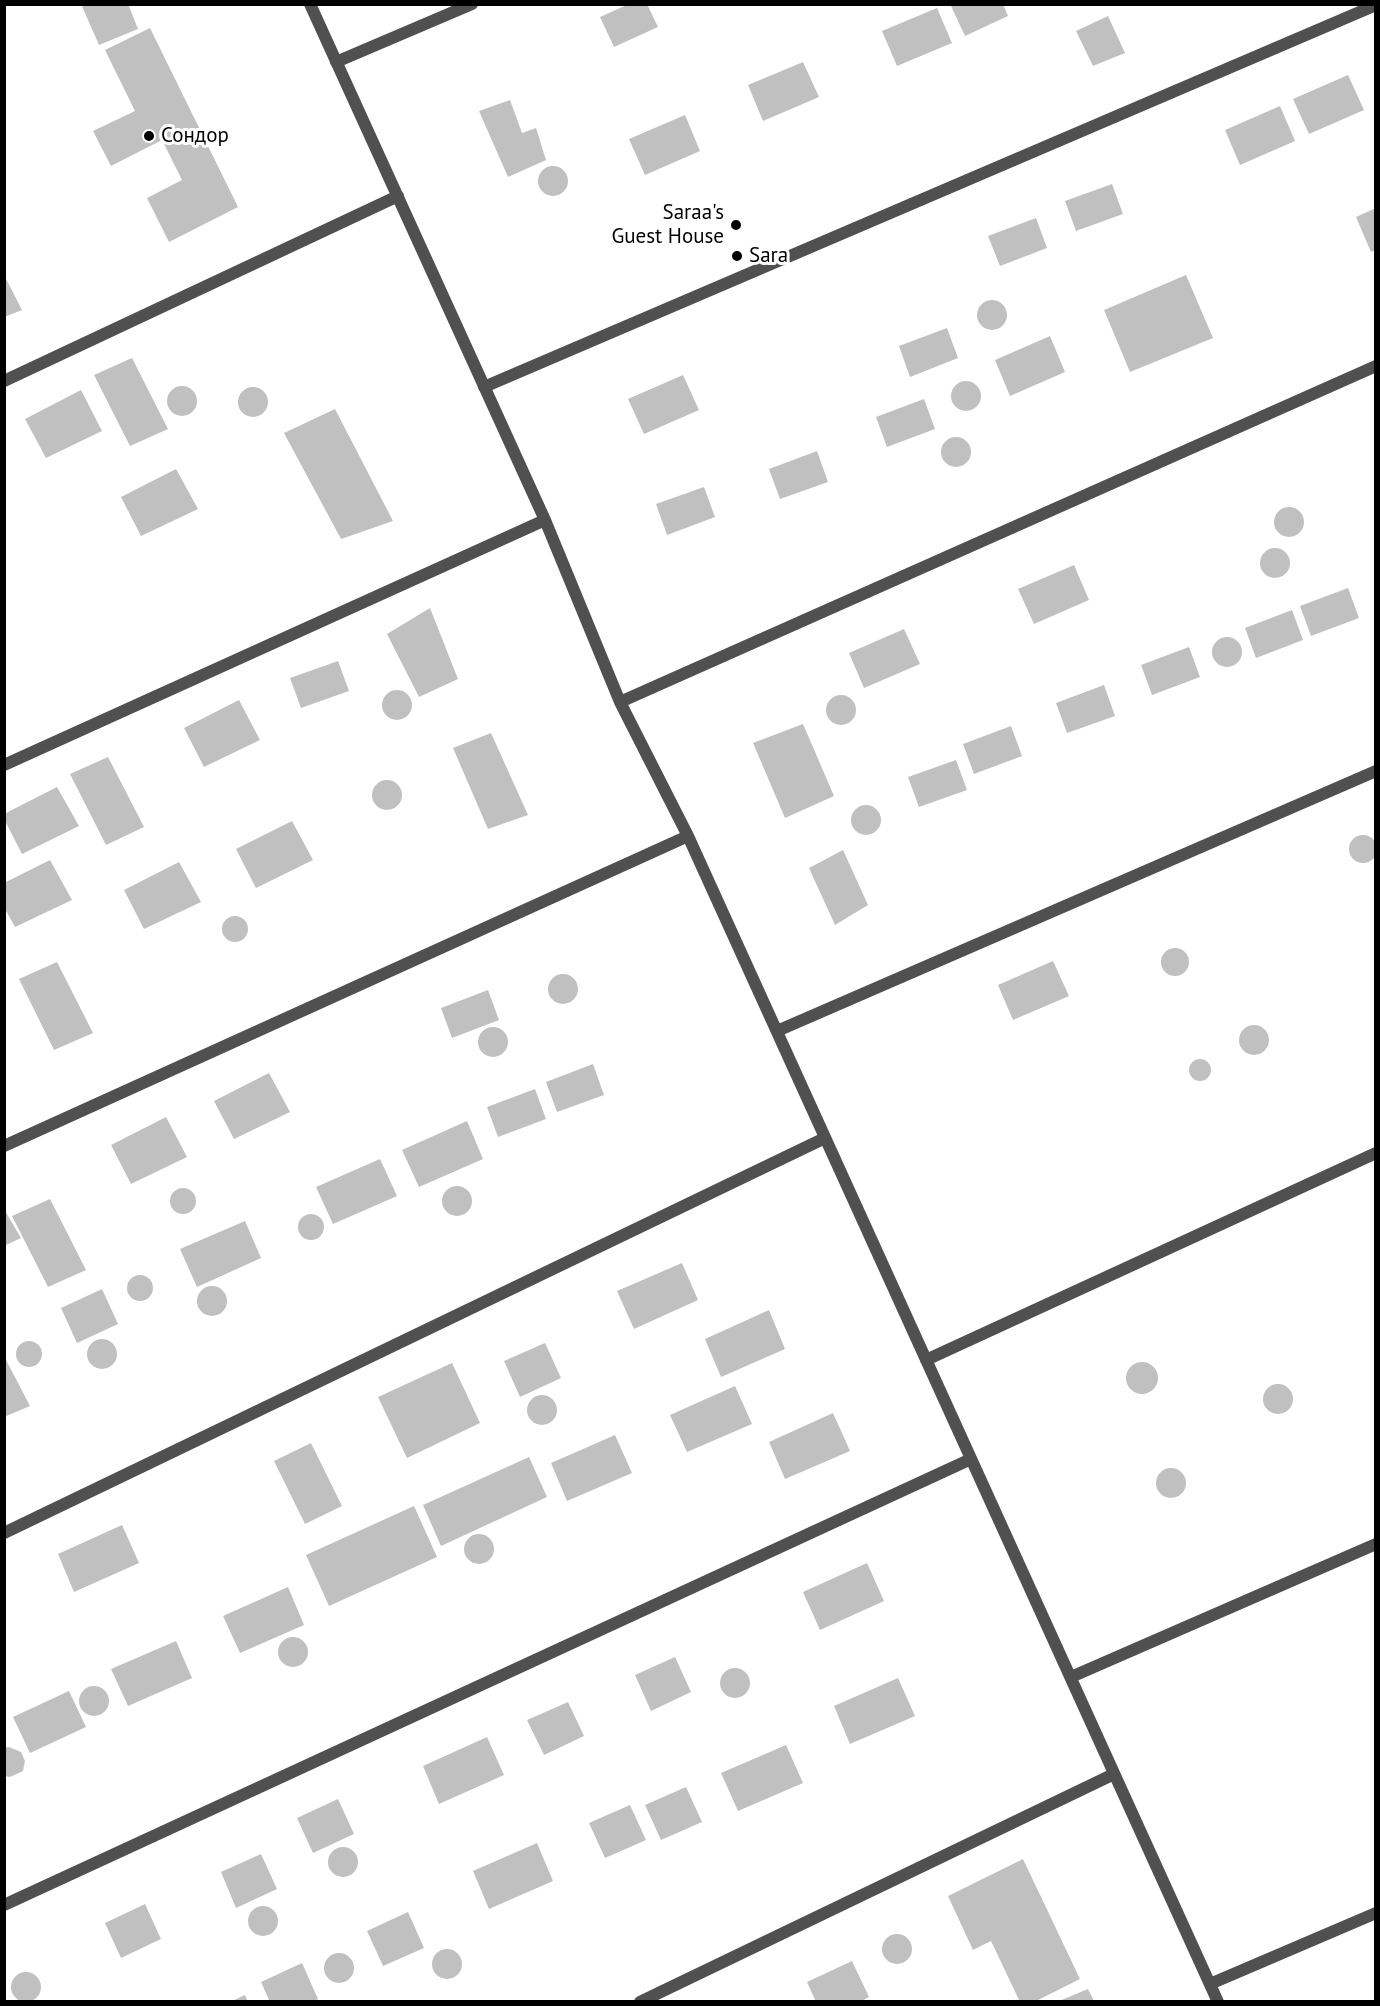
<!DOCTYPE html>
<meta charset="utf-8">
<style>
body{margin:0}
#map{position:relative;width:1380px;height:2006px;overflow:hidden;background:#fff;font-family:"PT Sans",sans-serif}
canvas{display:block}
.frame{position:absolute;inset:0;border:6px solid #000;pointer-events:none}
</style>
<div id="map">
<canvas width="1380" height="2006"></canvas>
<div class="frame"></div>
</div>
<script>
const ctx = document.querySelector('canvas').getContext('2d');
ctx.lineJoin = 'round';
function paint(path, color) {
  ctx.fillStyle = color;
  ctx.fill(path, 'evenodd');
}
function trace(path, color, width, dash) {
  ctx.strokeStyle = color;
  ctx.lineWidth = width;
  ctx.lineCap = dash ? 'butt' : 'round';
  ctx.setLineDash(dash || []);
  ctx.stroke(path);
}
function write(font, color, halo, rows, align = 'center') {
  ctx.font = font + ' "PT Sans",sans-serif';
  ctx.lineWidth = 6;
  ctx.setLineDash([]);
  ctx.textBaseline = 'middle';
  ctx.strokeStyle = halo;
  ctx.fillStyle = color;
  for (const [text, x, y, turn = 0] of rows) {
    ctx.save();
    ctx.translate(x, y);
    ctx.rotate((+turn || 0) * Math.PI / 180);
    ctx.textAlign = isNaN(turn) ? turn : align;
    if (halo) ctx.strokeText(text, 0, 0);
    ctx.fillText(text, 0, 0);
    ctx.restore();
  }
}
const building = new Path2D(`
 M 81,4 L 128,4 L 138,29 L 99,45 Z
 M 629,4 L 647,4 L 658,27 L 614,47 L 600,17 Z
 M 954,4 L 1003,4 L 1008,16 L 965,36 L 951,6 Z
 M 937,8 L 952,43 L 897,66 L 882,31 Z
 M 1108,16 L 1125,53 L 1093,66 L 1076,31 Z
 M 150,28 L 238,207 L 169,242 L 147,198 L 182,180 L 162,140 L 111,166 L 93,131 L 135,111 L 105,50 Z
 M 803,62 L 819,97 L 763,121 L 748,85 Z
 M 1348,75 L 1364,110 L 1309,134 L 1293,99 Z
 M 510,100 L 522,133 L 536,128 L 546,160 L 508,177 L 479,111 Z
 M 1280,106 L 1295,141 L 1240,165 L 1225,130 Z
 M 685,115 L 700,151 L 645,175 L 629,139 Z
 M538 181a15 15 0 1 1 30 0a15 15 0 1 1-30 0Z
 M 1112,184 L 1123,214 L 1076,231 L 1065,201 Z
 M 1376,208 L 1376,250 L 1371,252 L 1356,217 Z
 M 1036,218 L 1047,248 L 1000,266 L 988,236 Z
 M 4,275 L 22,310 L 4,317 Z
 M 1186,275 L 1213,338 L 1130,372 L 1104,310 Z
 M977 315a15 15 0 1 1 30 0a15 15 0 1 1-30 0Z
 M 947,328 L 958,358 L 910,377 L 899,346 Z
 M 1050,336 L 1065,372 L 1010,396 L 995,360 Z
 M 132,358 L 168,429 L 130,446 L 94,375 Z
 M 683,375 L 699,410 L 644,434 L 628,399 Z
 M951 396a15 15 0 1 1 30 0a15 15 0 1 1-30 0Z
 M167 401a15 15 0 1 1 30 0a15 15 0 1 1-30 0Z
 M238 402a15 15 0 1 1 30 0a15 15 0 1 1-30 0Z
 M 81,390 L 102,431 L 46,458 L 25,419 Z
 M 924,399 L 935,429 L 887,447 L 876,417 Z
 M 335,409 L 393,521 L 341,539 L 284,433 Z
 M941 452a15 15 0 1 1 30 0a15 15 0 1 1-30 0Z
 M 817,451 L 828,482 L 780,499 L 769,469 Z
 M 176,469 L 198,509 L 141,536 L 121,497 Z
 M 704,487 L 715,517 L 667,535 L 656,504 Z
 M1274 522a15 15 0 1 1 30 0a15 15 0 1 1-30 0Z
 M1260 563a15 15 0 1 1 30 0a15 15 0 1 1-30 0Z
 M 1074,565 L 1089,600 L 1034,624 L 1018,589 Z
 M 1348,588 L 1359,618 L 1311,636 L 1300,606 Z
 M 430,608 L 458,679 L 419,697 L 387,634 Z
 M 1292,610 L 1303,640 L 1256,658 L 1245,628 Z
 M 904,629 L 920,664 L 864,688 L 849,653 Z
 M1212 652a15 15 0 1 1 30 0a15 15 0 1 1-30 0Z
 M 1189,647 L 1200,677 L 1152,695 L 1141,665 Z
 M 338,661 L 349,691 L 301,708 L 290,678 Z
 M 1104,685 L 1115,716 L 1067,733 L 1056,703 Z
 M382 705a15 15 0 1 1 30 0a15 15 0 1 1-30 0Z
 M826 710a15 15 0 1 1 30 0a15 15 0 1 1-30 0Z
 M 239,700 L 260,740 L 204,767 L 184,728 Z
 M 803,724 L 834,796 L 785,818 L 753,743 Z
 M 1011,726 L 1022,756 L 974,774 L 963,744 Z
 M 491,733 L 528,815 L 488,829 L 453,748 Z
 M 108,757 L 144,827 L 106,845 L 70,774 Z
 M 956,760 L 967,790 L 919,807 L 908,777 Z
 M372 795a15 15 0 1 1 30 0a15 15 0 1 1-30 0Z
 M 57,787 L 79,826 L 22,854 L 4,819 L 4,814 Z
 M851 820a15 15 0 1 1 30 0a15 15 0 1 1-30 0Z
 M 292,821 L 313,860 L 256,888 L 236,849 Z
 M1349 849a14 14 0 1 1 28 0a14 14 0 1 1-28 0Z
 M 843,850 L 868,905 L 835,925 L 809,868 Z
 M 50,860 L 72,900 L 15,927 L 4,907 L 4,883 Z
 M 179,862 L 201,902 L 144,929 L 124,890 Z
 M222 929a13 13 0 1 1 26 0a13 13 0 1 1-26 0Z
 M1161 962a14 14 0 1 1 28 0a14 14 0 1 1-28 0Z
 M 1053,961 L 1069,996 L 1013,1020 L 998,985 Z
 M 57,962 L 93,1033 L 54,1050 L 19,979 Z
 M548 989a15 15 0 1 1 30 0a15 15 0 1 1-30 0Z
 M 488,990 L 499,1020 L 452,1038 L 441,1008 Z
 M1239 1040a15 15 0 1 1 30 0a15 15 0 1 1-30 0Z
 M478 1042a15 15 0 1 1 30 0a15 15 0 1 1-30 0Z
 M1189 1070a11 11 0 1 1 22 0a11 11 0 1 1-22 0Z
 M 593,1064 L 604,1095 L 557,1112 L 546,1082 Z
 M 269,1073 L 290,1112 L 234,1139 L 214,1101 Z
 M 535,1089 L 546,1119 L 498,1137 L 487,1107 Z
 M 166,1117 L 187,1157 L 131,1184 L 111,1145 Z
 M 467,1121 L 483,1159 L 419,1187 L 402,1150 Z
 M 380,1159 L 397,1196 L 333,1224 L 316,1187 Z
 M442 1201a15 15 0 1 1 30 0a15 15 0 1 1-30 0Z
 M170 1201a13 13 0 1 1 26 0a13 13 0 1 1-26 0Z
 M 50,1199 L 86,1270 L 48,1287 L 12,1216 Z
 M 4,1209 L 21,1238 L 4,1246 Z
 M298 1227a13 13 0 1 1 26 0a13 13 0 1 1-26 0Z
 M 245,1221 L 261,1258 L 197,1287 L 180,1249 Z
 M 682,1263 L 698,1300 L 634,1329 L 617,1291 Z
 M127 1288a13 13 0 1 1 26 0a13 13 0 1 1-26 0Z
 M197 1301a15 15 0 1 1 30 0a15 15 0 1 1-30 0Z
 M 102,1289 L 118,1324 L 77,1343 L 61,1308 Z
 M 769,1310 L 785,1349 L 721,1377 L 705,1339 Z
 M87 1354a15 15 0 1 1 30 0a15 15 0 1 1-30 0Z
 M16 1354a13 13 0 1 1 26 0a13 13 0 1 1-26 0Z
 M 545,1343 L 561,1378 L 520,1397 L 504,1361 Z
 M 4,1356 L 30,1406 L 4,1417 Z
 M1126 1378a16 16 0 1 1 32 0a16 16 0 1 1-32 0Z
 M 452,1363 L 480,1423 L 407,1458 L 378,1397 Z
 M1263 1399a15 15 0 1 1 30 0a15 15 0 1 1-30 0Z
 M 735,1386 L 752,1424 L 687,1452 L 670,1415 Z
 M527 1410a15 15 0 1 1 30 0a15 15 0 1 1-30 0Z
 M 833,1413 L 850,1451 L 785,1479 L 769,1442 Z
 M 615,1435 L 632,1473 L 567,1501 L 551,1463 Z
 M 311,1443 L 342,1506 L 305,1524 L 274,1461 Z
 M 529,1457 L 547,1497 L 441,1546 L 423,1505 Z
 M1156 1483a15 15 0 1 1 30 0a15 15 0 1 1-30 0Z
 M 414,1506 L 437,1557 L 329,1606 L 306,1555 Z
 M 122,1525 L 139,1563 L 74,1592 L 58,1554 Z
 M464 1549a15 15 0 1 1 30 0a15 15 0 1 1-30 0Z
 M 867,1563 L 884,1601 L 820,1630 L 803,1592 Z
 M 288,1587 L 304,1625 L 240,1653 L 223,1616 Z
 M278 1652a15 15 0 1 1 30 0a15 15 0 1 1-30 0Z
 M 176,1641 L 192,1678 L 128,1706 L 111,1669 Z
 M 675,1657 L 691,1692 L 651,1711 L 635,1675 Z
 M720 1683a15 15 0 1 1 30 0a15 15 0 1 1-30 0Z
 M 898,1678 L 915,1716 L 850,1744 L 834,1706 Z
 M79 1701a15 15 0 1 1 30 0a15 15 0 1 1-30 0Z
 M 69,1691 L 86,1727 L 30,1753 L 13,1717 Z
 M 568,1702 L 584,1736 L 544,1755 L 527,1720 Z
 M 487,1737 L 504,1775 L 439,1804 L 423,1766 Z
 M 786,1745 L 803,1783 L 738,1811 L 721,1773 Z
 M 9,1747 L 21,1752 L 25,1761 L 23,1771 L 10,1777 L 4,1776 L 4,1748 Z
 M 686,1787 L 702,1822 L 661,1840 L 645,1805 Z
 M 338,1799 L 354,1834 L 313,1853 L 297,1818 Z
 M 630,1805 L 646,1840 L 605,1858 L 589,1823 Z
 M 537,1843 L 553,1881 L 489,1909 L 473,1871 Z
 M328 1862a15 15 0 1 1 30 0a15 15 0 1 1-30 0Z
 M 261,1854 L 277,1889 L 236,1908 L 221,1872 Z
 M 1023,1859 L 1080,1979 L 1034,2002 L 1020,2002 L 991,1941 L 973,1950 L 948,1896 Z
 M 145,1904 L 161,1939 L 121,1958 L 105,1923 Z
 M248 1921a15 15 0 1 1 30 0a15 15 0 1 1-30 0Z
 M 408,1912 L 424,1948 L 383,1966 L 367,1931 Z
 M882 1949a15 15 0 1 1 30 0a15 15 0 1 1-30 0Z
 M432 1964a15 15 0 1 1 30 0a15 15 0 1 1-30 0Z
 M324 1968a15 15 0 1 1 30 0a15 15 0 1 1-30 0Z
 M 852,1961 L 869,1997 L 860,2002 L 816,2002 L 807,1982 Z
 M 302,1963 L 318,1999 L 312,2002 L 270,2002 L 261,1982 Z
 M11 1987a15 15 0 1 1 30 0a15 15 0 1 1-30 0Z
 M 1088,1989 L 1094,2001 L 1059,2001 Z
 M 245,1995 L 248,2002 L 230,2002 Z`);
const minor = new Path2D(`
 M 310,4 L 545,520 L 620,702 L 688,836 L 1218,2002
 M 336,62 L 472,4
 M 4,381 L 398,196
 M 484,387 L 1376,5
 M 620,702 L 1376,366
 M 4,765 L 545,520
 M 777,1031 L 1376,771
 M 4,1146 L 688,836
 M 926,1360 L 1376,1153
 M 4,1533 L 825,1138
 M 1071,1677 L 1376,1544
 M 4,1905 L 971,1459
 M 1210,1984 L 1376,1913
 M 640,2002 L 1114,1774`);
const markers = [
 [149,136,6,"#000"],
 [736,225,6,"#000"],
 [737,256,6,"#000"]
];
const poiNames = [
 ["Сондор",161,136],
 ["Saraa's",724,213,"right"],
 ["Guest House",724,237,"right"],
 ["Sara",749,256]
];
paint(building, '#c0c0c0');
trace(minor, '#505050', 12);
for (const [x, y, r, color] of markers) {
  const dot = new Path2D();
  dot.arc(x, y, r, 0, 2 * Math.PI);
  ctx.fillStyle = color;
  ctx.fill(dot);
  trace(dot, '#fff', 2);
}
write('21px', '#000', '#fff', poiNames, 'left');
</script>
